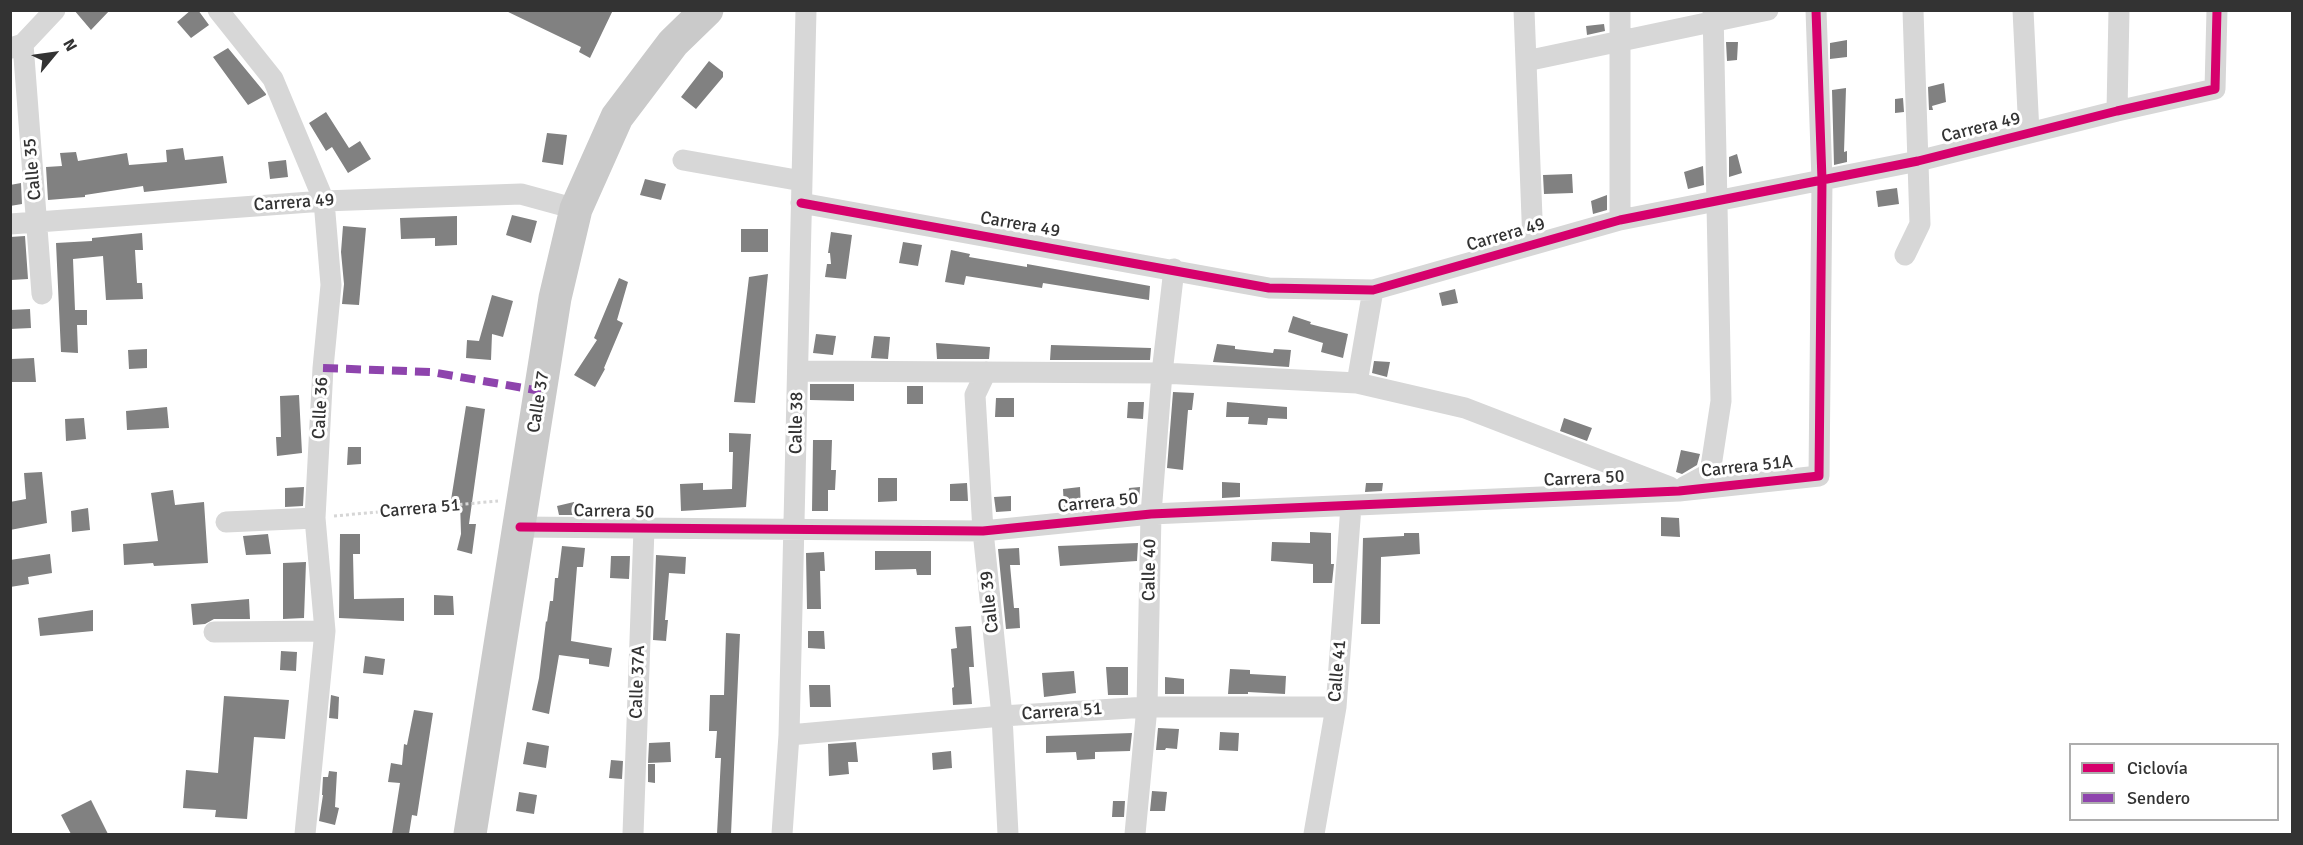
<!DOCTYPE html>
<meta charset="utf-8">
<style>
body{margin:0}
#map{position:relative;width:2303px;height:845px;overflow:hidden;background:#fff;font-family:Signika,sans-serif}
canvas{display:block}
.frame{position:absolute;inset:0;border:12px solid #333;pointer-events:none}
.legend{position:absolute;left:2069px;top:743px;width:210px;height:78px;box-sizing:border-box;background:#fff;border:2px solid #adadad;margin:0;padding:8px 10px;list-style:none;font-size:18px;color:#333}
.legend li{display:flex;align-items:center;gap:12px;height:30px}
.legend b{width:30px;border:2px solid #adadad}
.north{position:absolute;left:24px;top:24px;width:60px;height:60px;-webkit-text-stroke:4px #fff;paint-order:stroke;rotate:61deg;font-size:16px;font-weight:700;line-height:24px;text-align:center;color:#333}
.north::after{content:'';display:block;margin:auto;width:21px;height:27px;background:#333;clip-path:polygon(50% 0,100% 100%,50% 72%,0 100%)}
</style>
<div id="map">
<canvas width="2303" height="845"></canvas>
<div class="frame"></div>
<ul class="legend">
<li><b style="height:8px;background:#d6006c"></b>Ciclovía</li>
<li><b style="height:8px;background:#8e44ad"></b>Sendero</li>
</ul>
<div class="north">N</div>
</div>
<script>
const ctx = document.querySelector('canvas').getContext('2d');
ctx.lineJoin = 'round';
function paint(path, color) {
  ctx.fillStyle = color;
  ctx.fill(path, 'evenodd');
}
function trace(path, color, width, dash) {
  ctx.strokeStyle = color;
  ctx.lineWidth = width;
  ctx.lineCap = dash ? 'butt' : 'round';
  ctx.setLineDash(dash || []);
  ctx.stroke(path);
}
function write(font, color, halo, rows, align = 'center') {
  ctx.font = font + ' Signika,sans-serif';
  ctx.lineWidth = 6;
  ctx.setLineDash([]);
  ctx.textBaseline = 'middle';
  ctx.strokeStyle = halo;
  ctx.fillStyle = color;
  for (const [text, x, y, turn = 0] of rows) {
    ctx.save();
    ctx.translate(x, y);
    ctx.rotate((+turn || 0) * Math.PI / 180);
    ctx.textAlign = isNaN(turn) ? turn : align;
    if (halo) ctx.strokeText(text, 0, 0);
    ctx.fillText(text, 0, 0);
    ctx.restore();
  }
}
const building = new Path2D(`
 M 74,10 L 110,10 L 91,30 Z
 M 191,10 L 198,10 L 209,25 L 191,38 L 177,22 Z
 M 504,10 L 613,10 L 590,58 L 579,52 L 581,47 Z
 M 1604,24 L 1605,31 L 1587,35 L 1586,26 Z
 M 1847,40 L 1847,57 L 1830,59 L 1830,43 Z
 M 1726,42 L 1738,42 L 1737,60 L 1727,61 Z
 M 228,48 L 266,94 L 266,95 L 248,105 L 213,57 Z
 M 709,61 L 723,72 L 723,77 L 696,109 L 681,97 Z
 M 1944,83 L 1946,102 L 1932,106 L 1933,110 L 1929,110 L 1928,87 Z
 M 1846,88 L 1844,152 L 1847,151 L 1847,162 L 1834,165 L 1832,90 Z
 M 1903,98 L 1904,112 L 1895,113 L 1895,99 Z
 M 326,112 L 349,148 L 360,141 L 371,159 L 348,173 L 332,147 L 326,151 L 309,123 Z
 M 547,133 L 567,135 L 563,165 L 542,162 Z
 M 183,148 L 185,160 L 223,156 L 227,183 L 144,192 L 143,186 L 85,195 L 85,197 L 48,200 L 46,167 L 62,166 L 60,153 L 76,152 L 78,161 L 127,153 L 129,165 L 167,162 L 166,150 Z
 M 1737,154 L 1742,173 L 1729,177 L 1729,157 Z
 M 286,160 L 288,177 L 270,179 L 268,162 Z
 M 1703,166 L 1704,185 L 1688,189 L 1684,172 Z
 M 1572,174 L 1573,193 L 1544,194 L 1543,175 Z
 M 645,179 L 666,184 L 661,200 L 640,195 Z
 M 21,183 L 22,204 L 10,206 L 10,185 Z
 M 1897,188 L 1899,204 L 1878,207 L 1876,191 Z
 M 1607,195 L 1607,210 L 1593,214 L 1591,201 Z
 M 512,215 L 537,221 L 531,243 L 506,235 Z
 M 457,216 L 457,245 L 435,246 L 435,238 L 401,239 L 400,218 Z
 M 343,226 L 366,228 L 359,305 L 342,304 L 344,284 L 341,252 Z
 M 741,229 L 768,229 L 768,252 L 741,252 Z
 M 831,232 L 852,235 L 846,279 L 825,277 L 827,264 L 831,264 L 830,253 L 828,253 Z
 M 142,233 L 143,250 L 135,250 L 137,283 L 142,283 L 143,299 L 106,300 L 103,256 L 73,259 L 75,310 L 87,310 L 87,325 L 77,325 L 78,353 L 61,352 L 56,243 L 92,241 L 92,238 Z
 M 1494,235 L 1496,242 L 1481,246 L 1478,239 Z
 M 25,236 L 28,279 L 11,280 L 10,237 Z
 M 903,242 L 922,245 L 918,266 L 899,263 Z
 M 951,250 L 970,254 L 969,257 L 1027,267 L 1027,264 L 1150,286 L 1149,300 L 1043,283 L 1042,288 L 966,276 L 964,285 L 945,282 Z
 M 768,274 L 755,403 L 734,402 L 749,277 Z
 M 619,278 L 628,282 L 617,320 L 623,323 L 604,368 L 605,369 L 595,387 L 574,375 L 597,340 L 594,338 Z
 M 1455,289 L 1458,303 L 1442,306 L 1439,293 Z
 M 492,295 L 513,301 L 503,337 L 492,334 L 491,360 L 466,358 L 467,340 L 479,341 Z
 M 30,309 L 31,328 L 10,329 L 10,310 Z
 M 1293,316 L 1311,322 L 1310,324 L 1348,334 L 1343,358 L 1321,352 L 1323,343 L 1288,332 Z
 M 816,334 L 836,336 L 833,355 L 813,353 Z
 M 874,336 L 890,337 L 888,359 L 871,358 Z
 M 936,343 L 990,347 L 989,359 L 937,359 Z
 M 1217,344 L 1235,346 L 1235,349 L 1273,353 L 1274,349 L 1291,350 L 1289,367 L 1213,362 Z
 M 1051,345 L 1151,348 L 1150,360 L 1050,360 Z
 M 147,349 L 147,368 L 129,369 L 128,350 Z
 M 34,358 L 36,382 L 12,382 L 11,359 Z
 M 1374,361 L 1390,362 L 1387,377 L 1372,373 Z
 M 810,384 L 854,384 L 854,401 L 810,400 Z
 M 907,386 L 923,386 L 923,404 L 907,404 Z
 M 1173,392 L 1194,393 L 1192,410 L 1188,410 L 1183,470 L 1167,468 Z
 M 299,395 L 302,453 L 277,456 L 276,437 L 281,437 L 280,396 Z
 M 996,398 L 1014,398 L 1014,417 L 995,417 Z
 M 1128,402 L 1144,402 L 1143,419 L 1127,418 Z
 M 1227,402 L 1287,407 L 1287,419 L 1268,418 L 1267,425 L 1248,424 L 1249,417 L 1226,417 Z
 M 466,406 L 485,409 L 469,524 L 476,524 L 472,554 L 457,550 L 461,534 L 460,500 L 451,500 Z
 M 167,407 L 169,428 L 127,430 L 126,411 Z
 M 84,418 L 86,439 L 66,441 L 65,419 Z
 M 1564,418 L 1592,428 L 1587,441 L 1560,431 Z
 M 729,433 L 751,434 L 746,507 L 681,511 L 680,484 L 703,483 L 703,490 L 732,489 L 733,452 L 729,452 Z
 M 813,440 L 832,440 L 831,470 L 836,470 L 835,490 L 828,490 L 828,511 L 812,511 Z
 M 348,447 L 361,447 L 361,464 L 347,465 Z
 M 1681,450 L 1700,454 L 1697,465 L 1682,474 L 1676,472 Z
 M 42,472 L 47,523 L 10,530 L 10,502 L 26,499 L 24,473 Z
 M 878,478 L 897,478 L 897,501 L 878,502 Z
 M 1222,482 L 1240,483 L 1240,497 L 1222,498 Z
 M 967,483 L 968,501 L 950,501 L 950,484 Z
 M 1366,483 L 1383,483 L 1382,491 L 1365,492 Z
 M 304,487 L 303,506 L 285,507 L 285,488 Z
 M 1080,487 L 1081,507 L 1064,508 L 1063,489 Z
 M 1140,487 L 1139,502 L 1128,503 L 1129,488 Z
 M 173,490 L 175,505 L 204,502 L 208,563 L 154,566 L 153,563 L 124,565 L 123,544 L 158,541 L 151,493 Z
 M 1011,496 L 1011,511 L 996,512 L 994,497 Z
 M 574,502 L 578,515 L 559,515 L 557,506 Z
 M 88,508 L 90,530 L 72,532 L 71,511 Z
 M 1661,517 L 1679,518 L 1680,537 L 1661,536 Z
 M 1310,532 L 1331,533 L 1331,564 L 1334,564 L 1332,583 L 1313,583 L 1313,564 L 1271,561 L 1272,542 L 1310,543 Z
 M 1404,533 L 1419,533 L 1420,554 L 1381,557 L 1380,624 L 1361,624 L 1363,538 L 1404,536 Z
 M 268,534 L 271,554 L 246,555 L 243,536 Z
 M 340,534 L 360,534 L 360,554 L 353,554 L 354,599 L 404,598 L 404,621 L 339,618 Z
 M 1138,543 L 1137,561 L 1060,566 L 1058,546 Z
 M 562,546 L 585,548 L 583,567 L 577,567 L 571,641 L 612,648 L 609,667 L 589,664 L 589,659 L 559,655 L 549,714 L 532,710 L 539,678 L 546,621 L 547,622 L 550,601 L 553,601 L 555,578 L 558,578 Z
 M 1019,548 L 1020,565 L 1010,565 L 1014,608 L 1019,608 L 1020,628 L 1006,629 L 998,549 Z
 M 875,551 L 931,551 L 931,575 L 917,575 L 916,569 L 875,570 Z
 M 824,552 L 825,571 L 820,571 L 821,609 L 807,609 L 806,553 Z
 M 50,554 L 52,573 L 28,577 L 29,584 L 10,587 L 10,560 Z
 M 656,555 L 686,557 L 685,574 L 669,573 L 665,620 L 668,620 L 666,641 L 653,640 Z
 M 611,556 L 630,556 L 629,579 L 610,578 Z
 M 306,562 L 304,618 L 283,619 L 283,563 Z
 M 434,595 L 453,596 L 454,615 L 434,615 Z
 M 249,599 L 250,619 L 214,619 L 205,624 L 193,625 L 191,604 Z
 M 93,610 L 93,631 L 40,636 L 38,618 Z
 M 971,626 L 974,667 L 969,667 L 972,704 L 953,705 L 952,688 L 954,687 L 951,649 L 957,648 L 955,627 Z
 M 808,631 L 824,631 L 825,649 L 808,648 Z
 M 726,633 L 740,634 L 731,834 L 717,834 L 721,758 L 715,758 L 717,731 L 709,731 L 710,695 L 724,695 Z
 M 281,651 L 297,652 L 296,671 L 280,670 Z
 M 365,656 L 385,659 L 383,675 L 363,673 Z
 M 1106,667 L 1128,667 L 1128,695 L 1108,695 Z
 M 1230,669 L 1250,670 L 1250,674 L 1286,676 L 1285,694 L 1248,692 L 1248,694 L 1228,694 Z
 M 1074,671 L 1076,693 L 1044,697 L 1042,673 Z
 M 1165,677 L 1184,679 L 1184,694 L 1165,694 Z
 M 809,685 L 830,685 L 831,707 L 810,707 Z
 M 331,695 L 339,697 L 338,719 L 329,718 Z
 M 224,696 L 289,700 L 285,739 L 254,737 L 247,819 L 215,817 L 216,810 L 183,808 L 186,770 L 218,773 Z
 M 414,710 L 433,713 L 417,816 L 412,815 L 409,834 L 392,834 L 400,783 L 388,782 L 391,763 L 402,765 L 404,744 L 407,745 Z
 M 1158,728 L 1179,729 L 1177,749 L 1166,748 L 1165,750 L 1156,750 Z
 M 1220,732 L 1239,733 L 1238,751 L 1219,750 Z
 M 1132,733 L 1130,751 L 1095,752 L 1095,759 L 1077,760 L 1076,752 L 1046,753 L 1046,736 Z
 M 527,742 L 549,746 L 546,768 L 523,764 Z
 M 670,742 L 671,762 L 648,763 L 649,743 Z
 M 856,742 L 858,762 L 848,762 L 849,774 L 829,776 L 828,744 Z
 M 951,751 L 952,768 L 933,770 L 932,753 Z
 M 611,760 L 623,761 L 622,779 L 609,778 Z
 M 648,764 L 655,764 L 655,783 L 648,782 Z
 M 329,771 L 337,772 L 335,807 L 339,808 L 335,825 L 319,821 L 323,795 L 322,795 L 323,777 L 328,777 Z
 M 1152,791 L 1167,792 L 1165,811 L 1150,811 Z
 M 519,792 L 537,795 L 534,814 L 516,811 Z
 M 91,800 L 108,834 L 71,834 L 61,815 Z
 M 1113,801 L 1125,801 L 1124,817 L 1112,817 Z`);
const path = new Path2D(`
 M 334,516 L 498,501`);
const minor = new Path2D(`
 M 218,10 L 273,79 L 324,201 L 331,285 L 323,368 L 315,518 L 325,631 L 305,834
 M 1524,10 L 1533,244
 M 2023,10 L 2029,133
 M 23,44 L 42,294
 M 11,48 L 23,44 L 55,10
 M 1526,61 L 1768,10
 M 2117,111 L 2119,10
 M 683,160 L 802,181
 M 801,203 L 1269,288 L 1373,290 L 1620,220 L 1918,161 L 2117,111 L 2215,89 L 2217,10
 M 1620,220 L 1620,10
 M 10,224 L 324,201 L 521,194 L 576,209
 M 1905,255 L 1920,224 L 1913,10
 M 798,371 L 1162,373 L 1357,383 L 1465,408 L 1670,487
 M 986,372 L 975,395 L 983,531 L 1002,716 L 1008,834
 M 1357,383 L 1373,290
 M 1684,487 L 1710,473 L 1721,401 L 1713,10
 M 226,522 L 315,518
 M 520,527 L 983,531 L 1151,514 L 1679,491 L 1819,476 L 1822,180 L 1816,10
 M 214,632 L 325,631
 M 789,735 L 1002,716 L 1147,707 L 1336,707
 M 633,834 L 644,529
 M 782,834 L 789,735 L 806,10
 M 1135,834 L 1147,707 L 1151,514 L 1162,373 L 1174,269
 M 1314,834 L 1336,707 L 1351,506`);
const primary = new Path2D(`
 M 470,834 L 555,298 L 576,209 L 617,117 L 673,43 L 707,10`);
const quiet = new Path2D(`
 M 323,368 L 431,372 L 541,391`);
const cycleway = new Path2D(`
 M 801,203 L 1269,288 L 1373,290 L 1620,220 L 1918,161 L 2117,111 L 2215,89 L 2217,10
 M 520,527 L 983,531 L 1151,514 L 1679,491 L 1819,476 L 1822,180 L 1816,10`);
const streetNames = [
 ["Carrera 49",1981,128,-14],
 ["Calle 35",33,169,-95],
 ["Carrera 49",294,203,-4],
 ["Carrera 49",1020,225,10],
 ["Carrera 49",1506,235,-16],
 ["Calle 37",539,402,-81],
 ["Calle 36",321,408,-87],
 ["Calle 38",797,423,-89],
 ["Carrera 51A",1747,467,-6],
 ["Carrera 50",1584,479,-3],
 ["Carrera 50",1098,503,-6],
 ["Carrera 51",420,509,-5],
 ["Carrera 50",614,512,1],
 ["Calle 40",1150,570,-89],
 ["Calle 39",990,602,-96],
 ["Calle 41",1338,671,-85],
 ["Calle 37A",638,682,-88],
 ["Carrera 51",1062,712,-4]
];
paint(building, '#818181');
trace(path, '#d6d6d6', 3, [3, 3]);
trace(minor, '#d7d7d7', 21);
trace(primary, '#cacaca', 33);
trace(quiet, '#8e44ad', 8, [15, 8]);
trace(cycleway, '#d6006c', 9);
write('18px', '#333', '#fff', streetNames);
</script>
